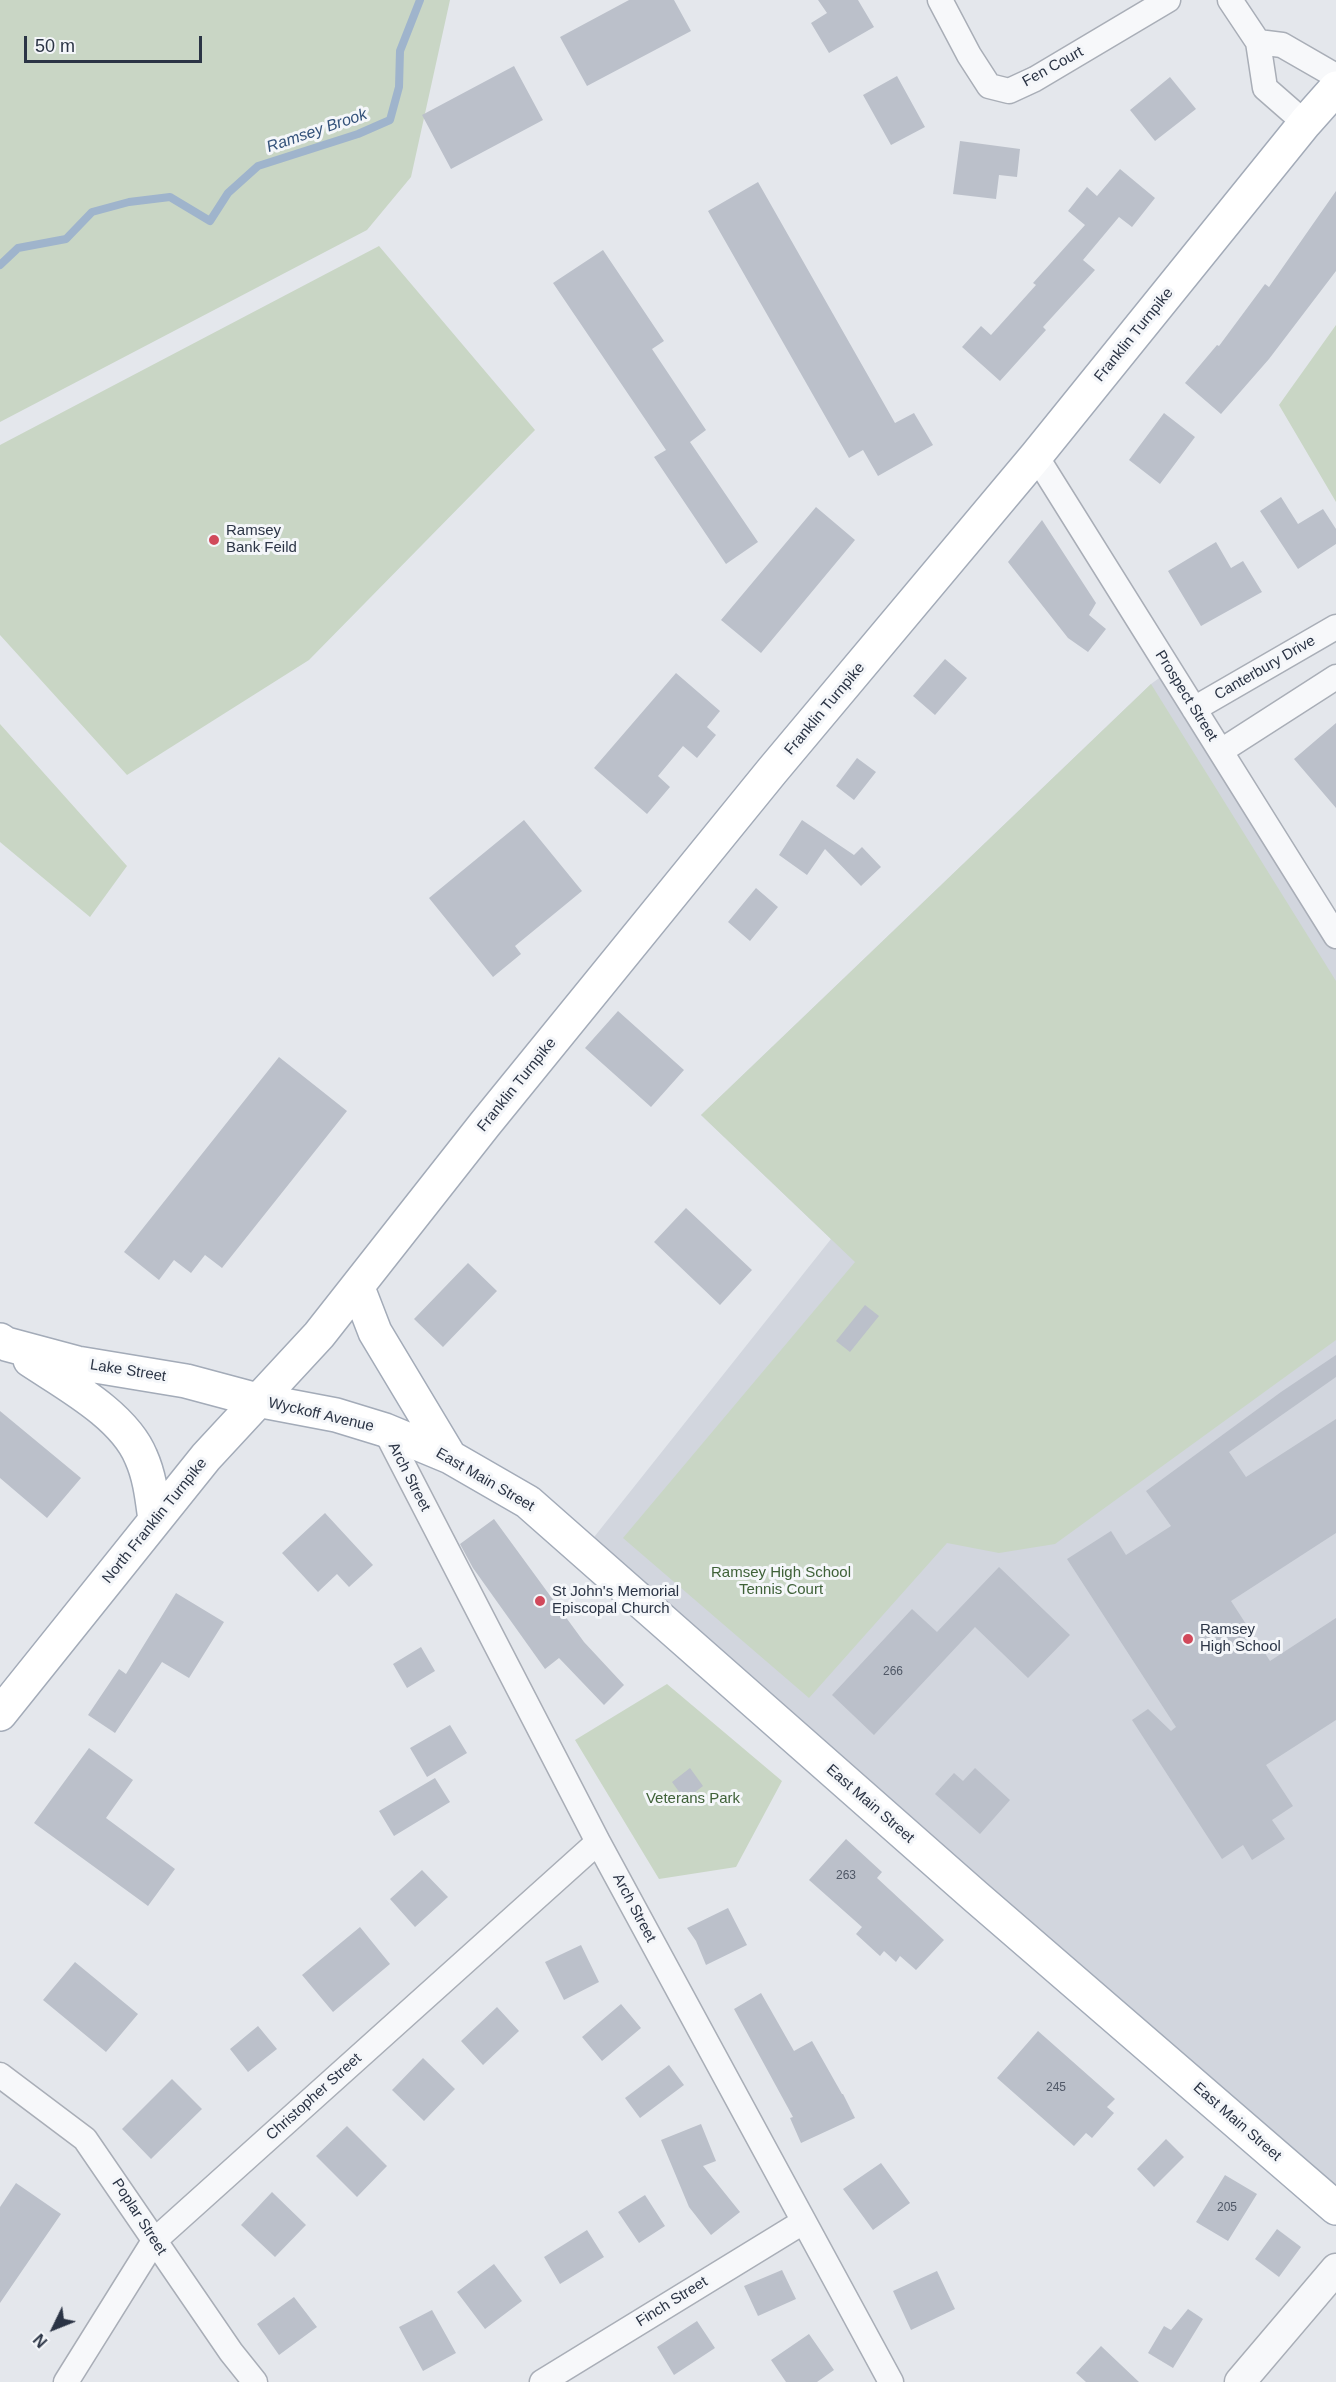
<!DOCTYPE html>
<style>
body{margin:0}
#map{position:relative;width:1336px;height:2382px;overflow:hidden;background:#e4e7ec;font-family:Arial,sans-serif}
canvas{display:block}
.north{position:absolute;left:24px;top:2298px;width:60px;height:60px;-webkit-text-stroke:4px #f4f6f9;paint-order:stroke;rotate:227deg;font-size:16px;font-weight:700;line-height:24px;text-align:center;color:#2b3445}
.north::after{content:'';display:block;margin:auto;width:21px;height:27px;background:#2b3445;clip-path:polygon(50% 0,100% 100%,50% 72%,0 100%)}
.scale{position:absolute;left:24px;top:36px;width:178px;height:27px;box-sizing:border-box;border:3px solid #2b3445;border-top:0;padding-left:8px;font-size:18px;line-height:21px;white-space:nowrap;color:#2b3445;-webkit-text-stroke:4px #f4f6f9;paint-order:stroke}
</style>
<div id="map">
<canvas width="1336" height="2382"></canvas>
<div class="north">N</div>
<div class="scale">50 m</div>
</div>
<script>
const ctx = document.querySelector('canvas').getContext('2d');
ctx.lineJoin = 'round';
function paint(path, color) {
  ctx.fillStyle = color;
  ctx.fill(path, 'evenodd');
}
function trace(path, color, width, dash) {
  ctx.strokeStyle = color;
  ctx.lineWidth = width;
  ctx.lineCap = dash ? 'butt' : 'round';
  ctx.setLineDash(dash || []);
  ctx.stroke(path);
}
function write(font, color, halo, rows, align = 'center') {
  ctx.font = font + ' Arial,sans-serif';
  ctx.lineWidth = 6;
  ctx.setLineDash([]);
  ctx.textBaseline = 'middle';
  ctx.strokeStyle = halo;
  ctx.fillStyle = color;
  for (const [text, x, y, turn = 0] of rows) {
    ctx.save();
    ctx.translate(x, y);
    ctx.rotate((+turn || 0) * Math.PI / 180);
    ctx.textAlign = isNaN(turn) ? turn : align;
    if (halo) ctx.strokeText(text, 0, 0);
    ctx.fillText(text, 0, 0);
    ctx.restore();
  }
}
const built = new Path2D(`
 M 1170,670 L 1336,936 L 1336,2208 L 583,1551 L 831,1239 L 701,1115 L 1151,684 Z`);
const green = new Path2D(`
 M 0,0 L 450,0 L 411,177 L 367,230 L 0,422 Z
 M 379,246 L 535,430 L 309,660 L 127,775 L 0,635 L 0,445 Z
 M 1336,325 L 1336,502 L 1279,405 Z
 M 1151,684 L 1336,981 L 1336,1340 L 1055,1544 L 999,1553 L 947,1543 L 809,1698 L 623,1538 L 855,1262 L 701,1115 Z
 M 0,724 L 127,866 L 90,917 L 0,842 Z
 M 667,1684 L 782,1781 L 736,1867 L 659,1879 L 575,1740 Z`);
const stream = new Path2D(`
 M 0,265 L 18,248 L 66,239 L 92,212 L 129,202 L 170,197 L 210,221 L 228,193 L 258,166 L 358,134 L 390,120 L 399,87 L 400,51 L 420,0`);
const building = new Path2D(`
 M 629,0 L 674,0 L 691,31 L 587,86 L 560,37 Z
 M 818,0 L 858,0 L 874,27 L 829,53 L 811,23 L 827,13 Z
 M 514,66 L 543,120 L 451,169 L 422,115 Z
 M 897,76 L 925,127 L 891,145 L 863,95 Z
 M 1170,77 L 1196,109 L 1155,141 L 1130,110 Z
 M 960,141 L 1020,149 L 1017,177 L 999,175 L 996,199 L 953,194 Z
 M 1120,169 L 1155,198 L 1132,227 L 1119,217 L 1083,260 L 1095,270 L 1043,327 L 1046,330 L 1000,381 L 962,347 L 981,326 L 991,335 L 1036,285 L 1033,283 L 1085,225 L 1068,211 L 1087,187 L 1097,196 Z
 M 758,182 L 895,423 L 914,413 L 933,445 L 878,476 L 863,450 L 849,458 L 708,211 Z
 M 1336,191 L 1336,271 L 1269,359 L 1221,414 L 1185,383 L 1217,345 L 1219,346 L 1265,284 L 1269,287 Z
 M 603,250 L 664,341 L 652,349 L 706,430 L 690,442 L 758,542 L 726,564 L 654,457 L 666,450 L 553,283 Z
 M 1164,413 L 1195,437 L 1160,484 L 1129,460 Z
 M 1281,497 L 1298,524 L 1323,509 L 1336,529 L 1336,544 L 1298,569 L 1260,511 Z
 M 816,507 L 855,540 L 761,653 L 721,620 Z
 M 1042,520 L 1096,603 L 1089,615 L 1106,629 L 1088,652 L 1068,638 L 1008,562 Z
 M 1216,542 L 1231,568 L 1243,561 L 1262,592 L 1201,626 L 1168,571 Z
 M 945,659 L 967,678 L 935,715 L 913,696 Z
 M 676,673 L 720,711 L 707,727 L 716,735 L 697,758 L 683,746 L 658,776 L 670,787 L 647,814 L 594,768 Z
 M 1336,723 L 1336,808 L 1294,759 Z
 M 857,758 L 876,772 L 854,800 L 836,786 Z
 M 524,820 L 582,891 L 515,946 L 521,954 L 493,977 L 429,898 Z
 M 802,820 L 854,855 L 862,847 L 881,867 L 861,886 L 825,849 L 807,875 L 779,855 Z
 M 756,888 L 778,907 L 750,941 L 728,922 Z
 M 618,1011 L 684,1070 L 651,1107 L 585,1048 Z
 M 279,1057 L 347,1111 L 222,1268 L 205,1255 L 191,1273 L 174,1260 L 159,1280 L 124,1252 Z
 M 686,1208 L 752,1270 L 720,1305 L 654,1242 Z
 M 468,1263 L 497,1291 L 443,1347 L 414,1319 Z
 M 865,1305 L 879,1316 L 850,1352 L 836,1341 Z
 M 1336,1355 L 1336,1377 L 1229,1452 L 1246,1477 L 1336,1419 L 1336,1533 L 1231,1601 L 1270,1661 L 1336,1618 L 1336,1720 L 1266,1765 L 1293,1806 L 1272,1820 L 1285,1839 L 1252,1860 L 1243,1845 L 1222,1859 L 1132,1720 L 1148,1709 L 1171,1731 L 1176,1727 L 1067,1559 L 1111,1531 L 1126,1555 L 1171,1526 L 1146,1491 L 1281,1392 Z
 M 0,1411 L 81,1478 L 47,1518 L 0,1478 Z
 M 325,1513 L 373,1565 L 349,1587 L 337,1574 L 318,1592 L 282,1553 Z
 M 494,1519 L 584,1642 L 624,1685 L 604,1705 L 559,1658 L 545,1669 L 473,1568 L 460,1544 Z
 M 999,1567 L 1070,1635 L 1028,1678 L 975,1627 L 874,1735 L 832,1695 L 912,1609 L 937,1632 Z
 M 176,1593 L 224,1622 L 189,1678 L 162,1662 L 115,1733 L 88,1715 L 119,1669 L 126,1674 Z
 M 421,1647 L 435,1671 L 407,1688 L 393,1664 Z
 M 450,1725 L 467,1753 L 427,1777 L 410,1748 Z
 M 89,1748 L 133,1780 L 106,1818 L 175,1869 L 148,1906 L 34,1823 Z
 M 690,1768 L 703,1786 L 685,1800 L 672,1782 Z
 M 975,1768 L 1010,1800 L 980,1834 L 935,1794 L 954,1773 L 963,1781 Z
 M 435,1778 L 450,1802 L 394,1836 L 379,1811 Z
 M 846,1839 L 882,1872 L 877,1878 L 944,1940 L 916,1970 L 900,1956 L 896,1962 L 884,1951 L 880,1956 L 856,1934 L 862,1927 L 809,1880 Z
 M 422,1870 L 448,1897 L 415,1927 L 390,1899 Z
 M 728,1908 L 747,1945 L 706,1965 L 696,1941 L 687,1928 Z
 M 360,1927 L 390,1964 L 333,2012 L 302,1975 Z
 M 581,1945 L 599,1982 L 564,2000 L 545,1962 Z
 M 75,1962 L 138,2014 L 106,2052 L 43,2000 Z
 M 761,1993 L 794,2051 L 812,2041 L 842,2094 L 843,2094 L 855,2118 L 801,2143 L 790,2118 L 793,2117 L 734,2009 Z
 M 621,2004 L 641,2028 L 602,2061 L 582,2037 Z
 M 497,2007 L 519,2031 L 483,2065 L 461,2041 Z
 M 258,2026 L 277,2049 L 248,2072 L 230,2049 Z
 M 1038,2031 L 1115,2099 L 1107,2107 L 1114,2113 L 1092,2138 L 1086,2133 L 1074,2146 L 997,2078 Z
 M 423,2058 L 455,2089 L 424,2121 L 392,2090 Z
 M 669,2065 L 684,2085 L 640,2118 L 625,2098 Z
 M 172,2079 L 202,2109 L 151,2159 L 122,2129 Z
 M 701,2124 L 716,2161 L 703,2166 L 740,2212 L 711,2235 L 689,2207 L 661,2140 Z
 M 347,2126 L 387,2166 L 357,2197 L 316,2156 Z
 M 1166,2139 L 1184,2157 L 1154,2187 L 1137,2169 Z
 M 881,2163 L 910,2203 L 873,2230 L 843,2189 Z
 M 1225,2175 L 1257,2194 L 1228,2241 L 1196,2222 Z
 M 16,2183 L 61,2214 L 0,2303 L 0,2207 Z
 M 272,2192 L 306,2225 L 275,2257 L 241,2225 Z
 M 645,2195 L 665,2226 L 639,2243 L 618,2212 Z
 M 1277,2229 L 1301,2247 L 1279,2277 L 1255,2259 Z
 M 587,2230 L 604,2257 L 560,2284 L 544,2257 Z
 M 494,2264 L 522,2301 L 485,2329 L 457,2292 Z
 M 782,2270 L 796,2299 L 758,2316 L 744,2286 Z
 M 937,2271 L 955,2309 L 911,2330 L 893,2291 Z
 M 294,2297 L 317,2327 L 279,2355 L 257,2324 Z
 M 1188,2309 L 1203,2319 L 1173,2368 L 1148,2353 L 1164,2326 L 1171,2330 Z
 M 432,2310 L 456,2353 L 423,2371 L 399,2327 Z
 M 697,2321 L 715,2348 L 674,2375 L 657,2347 Z
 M 809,2334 L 834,2370 L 817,2382 L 786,2382 L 771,2360 Z
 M 1101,2346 L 1139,2382 L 1086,2382 L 1076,2373 Z`);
const minor = new Path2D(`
 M 940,0 L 969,55 L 989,86 L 1009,91 L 1035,79 L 1168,0
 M 1230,0 L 1258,42 L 1265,88 L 1305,123
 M 1258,42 L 1282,45 L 1336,76
 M 1036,456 L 1336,936
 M 1194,709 L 1336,627
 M 1221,751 L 1336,677
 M 385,1430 L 598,1842 L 891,2382
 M 0,2075 L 85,2139 L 231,2352 L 255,2382
 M 66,2382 L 154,2241 L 598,1842
 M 542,2382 L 803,2222`);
const tertiary = new Path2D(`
 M 1240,2382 L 1336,2269`);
const primary = new Path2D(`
 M 358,1288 L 375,1332 L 450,1457
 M 0,1340 L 6,1344 L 77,1363 L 186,1381 L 257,1400 L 336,1415 L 385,1430 L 450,1457 L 528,1502 L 975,1896 L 1336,2208
 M 30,1360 C 66,1384 124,1415 141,1457 C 150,1477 152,1498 155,1520
 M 0,1714 L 206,1457 L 319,1335 L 485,1124 L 772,771 L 1036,456 L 1305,123 L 1336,88`);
const markers = [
 [214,540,6,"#d1495b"],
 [540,1601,6,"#d1495b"],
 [1188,1639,6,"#d1495b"]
];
const numberNames = [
 ["266",893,1672],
 ["263",846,1876],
 ["245",1056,2088],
 ["205",1227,2208]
];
const streetNames = [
 ["Fen Court",1053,67,-29],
 ["Franklin Turnpike",1134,335,-51],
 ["Canterbury Drive",1265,668,-30],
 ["Prospect Street",1186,696,58],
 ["Franklin Turnpike",825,709,-50],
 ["Franklin Turnpike",517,1085,-51],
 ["Lake Street",128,1371,9],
 ["Wyckoff Avenue",321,1415,13],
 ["Arch Street",409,1477,63],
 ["East Main Street",485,1480,30],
 ["North Franklin Turnpike",155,1521,-51],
 ["East Main Street",870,1804,41],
 ["Arch Street",634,1908,62],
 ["Christopher Street",314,2097,-42],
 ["East Main Street",1237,2122,41],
 ["Poplar Street",139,2217,57],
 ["Finch Street",672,2302,-32]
];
const poiNames = [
 ["Ramsey",226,531],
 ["Bank Feild",226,548],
 ["St John's Memorial",552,1592],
 ["Episcopal Church",552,1609],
 ["Ramsey",1200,1630],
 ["High School",1200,1647]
];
const parkNames = [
 ["Ramsey High School",781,1573],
 ["Tennis Court",781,1590],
 ["Veterans Park",693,1799]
];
const waterNames = [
 ["Ramsey Brook",317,131,-19]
];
paint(built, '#d2d6de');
paint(green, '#c9d6c5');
trace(stream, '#9fb4cc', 8);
paint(building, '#bbc0ca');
trace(minor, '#a9aeb7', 27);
trace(tertiary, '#a9aeb7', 33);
trace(primary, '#a3abb8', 36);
trace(minor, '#f7f8fa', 24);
trace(tertiary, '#f7f8fa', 30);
trace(primary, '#fff', 33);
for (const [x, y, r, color] of markers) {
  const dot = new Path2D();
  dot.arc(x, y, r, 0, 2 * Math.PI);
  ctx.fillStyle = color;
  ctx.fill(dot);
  trace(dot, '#f4f6f9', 2);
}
write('12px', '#4f5766', null, numberNames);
write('15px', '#2b3445', '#f4f6f9', streetNames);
write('15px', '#2b3445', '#f4f6f9', poiNames, 'left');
write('15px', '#3f6138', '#f4f6f9', parkNames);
write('italic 16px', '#34527a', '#f4f6f9', waterNames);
</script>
